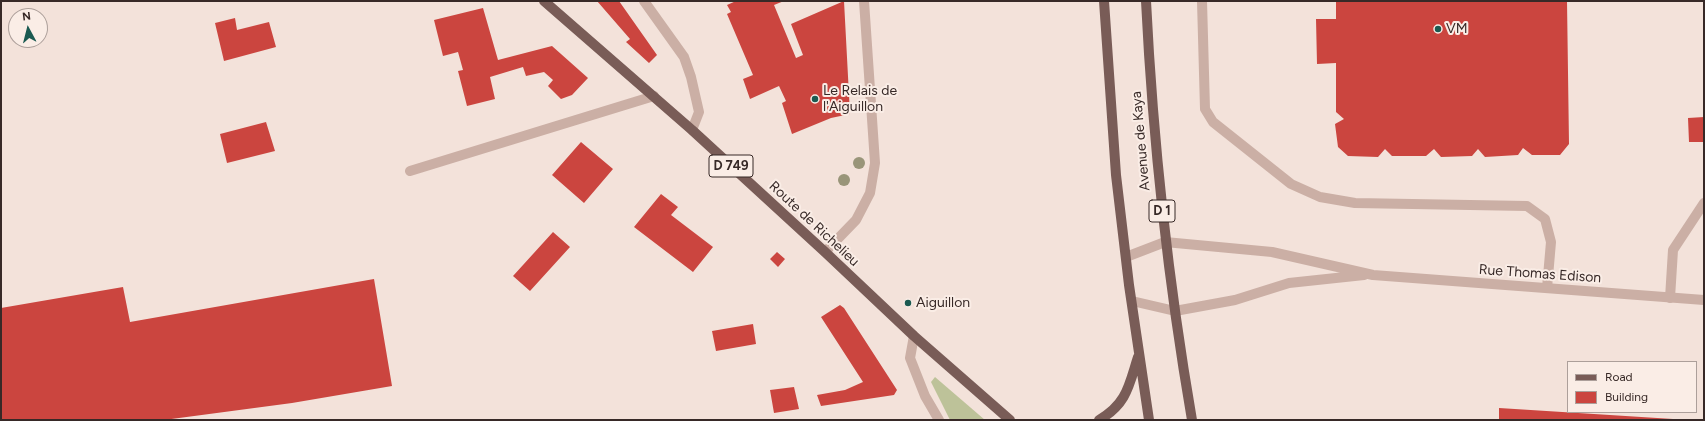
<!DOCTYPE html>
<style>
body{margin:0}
#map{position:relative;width:1705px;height:421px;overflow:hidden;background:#f3e2da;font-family:Figtree,sans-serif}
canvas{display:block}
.frame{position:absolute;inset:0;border:2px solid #372927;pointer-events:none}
.legend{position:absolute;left:1567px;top:361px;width:130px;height:52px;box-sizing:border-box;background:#faede6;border:1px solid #ac9f9a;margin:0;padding:5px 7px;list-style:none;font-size:12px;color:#372927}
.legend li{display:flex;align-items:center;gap:8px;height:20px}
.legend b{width:20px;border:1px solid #ac9f9a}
.north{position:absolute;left:8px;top:8px;width:40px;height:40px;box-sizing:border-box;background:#faede6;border:1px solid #ac9f9a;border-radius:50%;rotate:353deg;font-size:11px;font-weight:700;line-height:16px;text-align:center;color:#372927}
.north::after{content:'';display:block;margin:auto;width:14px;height:18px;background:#1b5a51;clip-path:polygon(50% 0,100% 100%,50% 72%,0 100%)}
</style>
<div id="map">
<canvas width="1705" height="421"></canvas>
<div class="frame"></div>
<ul class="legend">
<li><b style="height:5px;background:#795c57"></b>Road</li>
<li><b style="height:11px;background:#cb453f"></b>Building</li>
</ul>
<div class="north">N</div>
</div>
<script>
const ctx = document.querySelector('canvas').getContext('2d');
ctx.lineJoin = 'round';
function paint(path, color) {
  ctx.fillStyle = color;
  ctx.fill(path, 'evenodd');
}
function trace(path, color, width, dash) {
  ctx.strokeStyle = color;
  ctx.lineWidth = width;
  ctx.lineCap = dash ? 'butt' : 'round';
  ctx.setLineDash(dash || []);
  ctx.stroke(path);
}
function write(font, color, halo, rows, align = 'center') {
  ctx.font = font + ' Figtree,sans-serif';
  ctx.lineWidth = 4;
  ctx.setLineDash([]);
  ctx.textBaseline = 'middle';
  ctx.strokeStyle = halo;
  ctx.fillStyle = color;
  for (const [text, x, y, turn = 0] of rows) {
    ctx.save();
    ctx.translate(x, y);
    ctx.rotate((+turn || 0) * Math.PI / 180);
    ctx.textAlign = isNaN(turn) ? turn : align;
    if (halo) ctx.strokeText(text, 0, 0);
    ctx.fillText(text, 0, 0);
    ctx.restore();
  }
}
const green = new Path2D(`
 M 935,377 L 985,420 L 950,420 L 931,382 Z`);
const building = new Path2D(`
 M 597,1 L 619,1 L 657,55 L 649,63 L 626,42 L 630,39 Z
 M 736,1 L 784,1 L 774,5 L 796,58 L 803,55 L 791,24 L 844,1 L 850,114 L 831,118 L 792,134 L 782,103 L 786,101 L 779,86 L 750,99 L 743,79 L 753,75 L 727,14 L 731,12 L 727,5 Z
 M 1336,1 L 1567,1 L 1569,144 L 1560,155 L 1532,155 L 1523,148 L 1518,155 L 1485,157 L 1478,149 L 1472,156 L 1441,157 L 1434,149 L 1426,156 L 1392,156 L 1385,149 L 1378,157 L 1348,156 L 1338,147 L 1335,124 L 1344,119 L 1336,112 L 1336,63 L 1317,64 L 1316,19 L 1336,19 Z
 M 483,8 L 498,60 L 552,46 L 588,78 L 572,95 L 561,99 L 548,86 L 553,80 L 544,72 L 526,76 L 523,67 L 490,77 L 495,99 L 467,106 L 458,71 L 463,70 L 458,52 L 443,56 L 434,20 Z
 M 235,18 L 237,30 L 269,22 L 276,47 L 224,61 L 215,23 Z
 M 1704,117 L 1704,142 L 1689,142 L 1688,118 Z
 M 266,122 L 275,151 L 227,163 L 220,134 Z
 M 581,142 L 613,169 L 584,203 L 552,175 Z
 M 661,194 L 678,207 L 671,215 L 713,247 L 693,272 L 634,227 Z
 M 553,232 L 570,247 L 530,291 L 513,276 Z
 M 777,252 L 785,259 L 778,267 L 770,259 Z
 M 374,279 L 392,386 L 292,403 L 164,420 L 1,420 L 1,308 L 123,287 L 130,322 Z
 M 840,305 L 844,308 L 897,390 L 894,395 L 821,406 L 817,395 L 845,390 L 863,382 L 821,317 Z
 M 753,324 L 756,344 L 716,351 L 712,331 Z
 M 794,387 L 799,409 L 774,413 L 770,390 Z
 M 1499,408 L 1673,419 L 1673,420 L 1499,420 Z`);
const lane = new Path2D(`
 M 1202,1 L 1205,109 L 1213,122 L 1291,184 L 1320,197 L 1355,203 L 1527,206 L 1545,219 L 1551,242 L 1547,288
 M 410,171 L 654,96
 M 1670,298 L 1673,250 L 1704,203`);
const street = new Path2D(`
 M 644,1 L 684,57 L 691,77 L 699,112 L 692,130
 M 825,252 L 856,220 L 870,193 L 875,163 L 864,1
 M 1126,257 L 1165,242 L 1272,252 L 1373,275 L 1704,300
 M 1132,301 L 1175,311 L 1235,300 L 1289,283 L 1364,275
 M 914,336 L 910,358 L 925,396 L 939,420`);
const primary = new Path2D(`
 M 544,1 L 692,130 L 825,252 L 914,336 L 1010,420
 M 1104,1 L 1116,175 L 1129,285 L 1149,420
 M 1146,1 C 1153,142 1168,281 1192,420
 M 1099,420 C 1127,404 1129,385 1138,357`);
const trees = [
 [859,163],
 [844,180]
];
const markers = [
 [1438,29,4,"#1b5a51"],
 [815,99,4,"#1b5a51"],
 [908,303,4,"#1b5a51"]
];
const shields = [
 [731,166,44],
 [1162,211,26]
];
const shieldNames = [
 ["D 749",731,166],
 ["D 1",1162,211]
];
const poiNames = [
 ["VM",1446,29],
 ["Le Relais de",823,91],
 ["l'Aiguillon",823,107],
 ["Aiguillon",916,303]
];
const streetNames = [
 ["Avenue de Kaya",1141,141,-95],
 ["Route de Richelieu",814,224,43],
 ["Rue Thomas Edison",1540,274,4]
];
paint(green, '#bdc299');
paint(building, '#cb453f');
trace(lane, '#cbafa5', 10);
trace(street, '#cbafa5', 10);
trace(primary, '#795c57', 10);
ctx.fillStyle = '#999579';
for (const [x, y] of trees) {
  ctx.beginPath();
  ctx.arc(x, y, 6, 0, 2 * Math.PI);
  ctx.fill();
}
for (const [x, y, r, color] of markers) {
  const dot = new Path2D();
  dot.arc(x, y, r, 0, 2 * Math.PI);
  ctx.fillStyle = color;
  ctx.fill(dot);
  trace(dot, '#faede6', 1.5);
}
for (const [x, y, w] of shields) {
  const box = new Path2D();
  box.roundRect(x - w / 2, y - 11, w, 22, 3);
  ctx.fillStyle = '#faede6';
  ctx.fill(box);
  trace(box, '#372927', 1);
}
write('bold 13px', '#372927', null, shieldNames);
write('14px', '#372927', '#faede6', poiNames, 'left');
write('14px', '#372927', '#faede6', streetNames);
</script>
